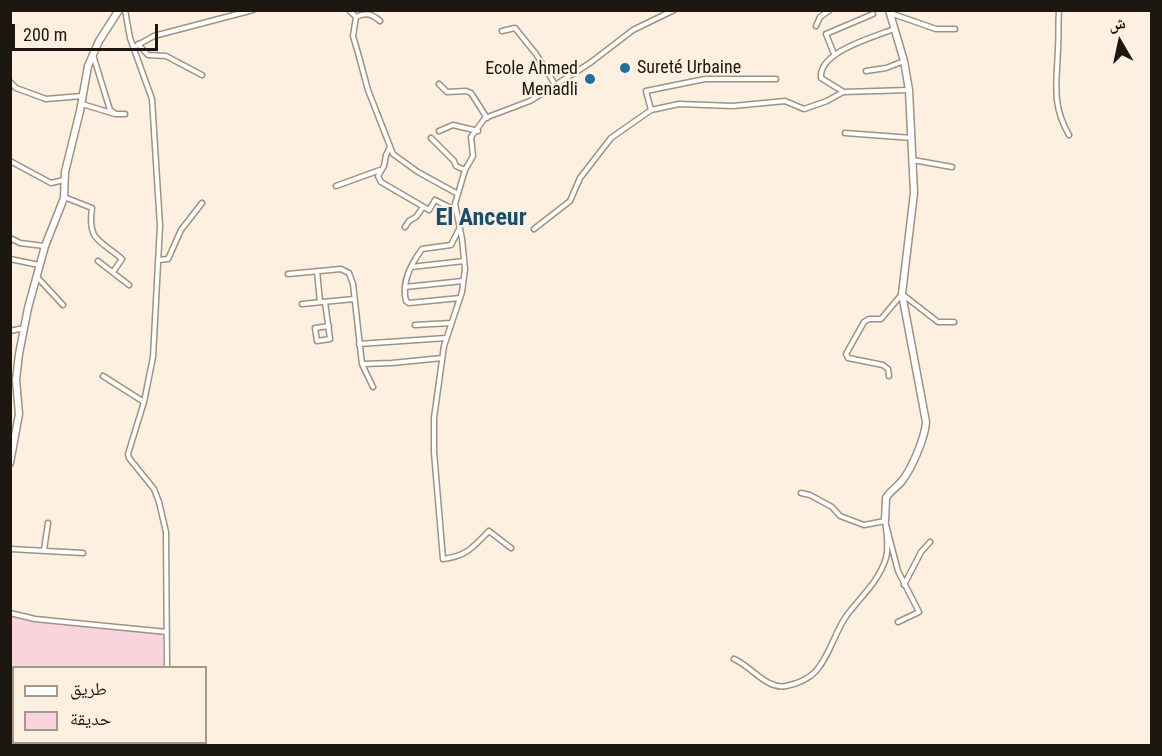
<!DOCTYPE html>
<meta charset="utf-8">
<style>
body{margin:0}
#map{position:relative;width:1162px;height:756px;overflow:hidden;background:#fef0e0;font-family:"Roboto Condensed","Noto Naskh Arabic",sans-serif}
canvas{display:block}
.frame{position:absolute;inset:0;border:12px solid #1c1710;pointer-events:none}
.legend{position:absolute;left:12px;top:666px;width:195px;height:78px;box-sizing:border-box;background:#fef0e0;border:2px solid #a4998d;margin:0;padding:8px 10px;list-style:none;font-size:18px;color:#1c1710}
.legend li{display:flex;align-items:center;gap:12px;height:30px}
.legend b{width:30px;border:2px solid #a4998d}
.north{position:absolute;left:1090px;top:12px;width:60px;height:60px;-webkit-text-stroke:4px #fef0e0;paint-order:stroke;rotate:351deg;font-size:16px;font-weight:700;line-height:24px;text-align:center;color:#1c1710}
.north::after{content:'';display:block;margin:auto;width:21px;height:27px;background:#1c1710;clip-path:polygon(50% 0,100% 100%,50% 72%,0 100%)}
.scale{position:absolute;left:12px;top:24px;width:146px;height:27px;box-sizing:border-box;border:3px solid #1c1710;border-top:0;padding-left:8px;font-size:18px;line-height:21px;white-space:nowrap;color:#1c1710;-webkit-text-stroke:4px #fef0e0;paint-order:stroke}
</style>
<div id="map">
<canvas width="1162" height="756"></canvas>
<div class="frame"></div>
<ul class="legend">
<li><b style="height:8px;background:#fff"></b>طريق</li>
<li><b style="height:16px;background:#fad4dc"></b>حديقة</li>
</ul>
<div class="north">ش</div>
<div class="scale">200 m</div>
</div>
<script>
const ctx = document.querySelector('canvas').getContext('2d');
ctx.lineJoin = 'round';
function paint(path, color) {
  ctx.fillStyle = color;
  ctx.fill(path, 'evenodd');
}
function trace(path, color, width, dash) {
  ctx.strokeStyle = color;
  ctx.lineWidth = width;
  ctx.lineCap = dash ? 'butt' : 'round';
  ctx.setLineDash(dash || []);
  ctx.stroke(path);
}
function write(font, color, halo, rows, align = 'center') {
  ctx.font = font + ' "Roboto Condensed",sans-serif';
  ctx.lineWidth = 4.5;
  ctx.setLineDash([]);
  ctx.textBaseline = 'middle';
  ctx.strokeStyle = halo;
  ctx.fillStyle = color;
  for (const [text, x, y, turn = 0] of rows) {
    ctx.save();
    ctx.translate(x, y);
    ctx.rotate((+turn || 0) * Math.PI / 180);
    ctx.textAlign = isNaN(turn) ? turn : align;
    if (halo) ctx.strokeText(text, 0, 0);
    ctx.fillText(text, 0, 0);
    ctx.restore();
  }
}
const green = new Path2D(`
 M 11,616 L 37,623 L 60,622 L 163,634 L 163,667 L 14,668 L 13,723 L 11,721 Z`);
const street = new Path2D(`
 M 125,10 L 130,38 L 152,99 L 160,226 L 153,357 L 144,402 L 128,454 L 129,458 L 154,489 L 159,502 L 166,532 L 167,668
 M 349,10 L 356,17 L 353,36 L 358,53 L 368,90 L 393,154 L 418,172 L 458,194
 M 1059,10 C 1058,23 1059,36 1058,48 C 1057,82 1051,104 1069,135
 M 890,13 L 936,29 L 955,29
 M 356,17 C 366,12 372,14 380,21
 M 816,26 L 820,17 L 830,10
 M 502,31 L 515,28 L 536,54 L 556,86
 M 138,44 L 148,55 L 166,56 L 202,75
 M 134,47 L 154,36 L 253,10
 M 834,54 L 826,34 L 873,14
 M 93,55 L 110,110 L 116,114 L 125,114
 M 866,71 L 886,68 L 904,61
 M 776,79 L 705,79 L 646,91 L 651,110 L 679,104 L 733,106 L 785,101 L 804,109 L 827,101 L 843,92 L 909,90
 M 10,82 L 16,88 L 46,99 L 82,96
 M 439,84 L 447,92 L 466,91 L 471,93 L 487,118
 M 842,91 L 821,78 C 818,52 874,37 894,29
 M 82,104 L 115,114
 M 439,131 L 453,125 L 478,131
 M 845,133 L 912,138
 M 431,138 L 454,161 L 456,166 L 465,170
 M 390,147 L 386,155 L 384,166 L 378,176 L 381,182 L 429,210 L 435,200 L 455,210
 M 913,160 L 952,167
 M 10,161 L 51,183 L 64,180
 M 336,186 L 380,170
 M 64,197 L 92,208 C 87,242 101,240 122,259 L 113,272
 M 405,227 L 409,221 L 416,217 L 423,207
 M 460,227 L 451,245 L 422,249 C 411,264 401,282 406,301 L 409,303 L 460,298
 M 534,229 L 570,201 L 580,178 L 611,138 L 651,110
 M 10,238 L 20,243 L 44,246
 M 10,259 L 39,265
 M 159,260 L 168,259 L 181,230 L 202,203
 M 98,261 L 129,285
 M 411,267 L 464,261
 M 317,271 L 320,302
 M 288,274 L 341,269 L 349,273 L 353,284 L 362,364 L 373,387
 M 37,277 L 63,305
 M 405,287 L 463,281
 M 325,302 L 330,339 L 317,341 L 315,328 L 329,326
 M 302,304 L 354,299
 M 415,325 L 451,323
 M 10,331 L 24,328
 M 359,344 L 446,338
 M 362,364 L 392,363 L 442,358
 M 103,376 L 144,402
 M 889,376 L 888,369 L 883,365 L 848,358 L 846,354 L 864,322 L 869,319 L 881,319 L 902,294 L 938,322 L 954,322
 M 801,493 L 810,495 L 832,507 L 840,516 L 864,525 L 885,521
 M 511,548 L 489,531 C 472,548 467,556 443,559 L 434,452 L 434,418 L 444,346 L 462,292 L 465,269 L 462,239 L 455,204 L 465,170 L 473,156 L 471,137 L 485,118 L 530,101 L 590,63 L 633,30 L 674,10
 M 10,549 L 83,553
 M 44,550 L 48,523
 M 904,585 L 921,552 L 930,542
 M 10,613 L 35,619 L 167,632
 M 734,659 C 751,666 767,690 786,686 C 796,684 808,679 815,672 C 830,656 834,633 847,615 C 861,596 878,583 886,558 C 889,546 887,533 885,521 L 898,571 L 919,612 L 898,622
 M 10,723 L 14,725
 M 34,742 L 39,746
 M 164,742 L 164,746`);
const secondary = new Path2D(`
 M 10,463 L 19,414 L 16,380 L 19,354 L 28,308 L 45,246 L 64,198 L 65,172 L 80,111 L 88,66 L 99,41 L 119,10
 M 885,521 L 886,498 C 890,491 897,487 902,481 C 912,468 925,438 926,422 L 902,294 L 914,193 L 909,90 L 904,61 L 889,10`);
const markers = [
 [625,68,6,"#1b70a0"],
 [590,79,6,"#1b70a0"]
];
const poiNames = [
 ["Sureté Urbaine",637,68],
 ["Ecole Ahmed",578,69,"right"],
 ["Menadli",578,90,"right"]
];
const districtNames = [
 ["El Anceur",481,219]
];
paint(green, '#fad4dc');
trace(street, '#a1917f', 7);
trace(secondary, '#a1917f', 9);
trace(street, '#fff', 4);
trace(secondary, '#fff', 6);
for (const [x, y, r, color] of markers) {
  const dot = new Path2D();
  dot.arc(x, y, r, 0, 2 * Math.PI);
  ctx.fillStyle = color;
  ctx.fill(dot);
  trace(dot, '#fef0e0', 2);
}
write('18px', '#1c1710', '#fef0e0', poiNames, 'left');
write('bold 24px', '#164f70', '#fef0e0', districtNames);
</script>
